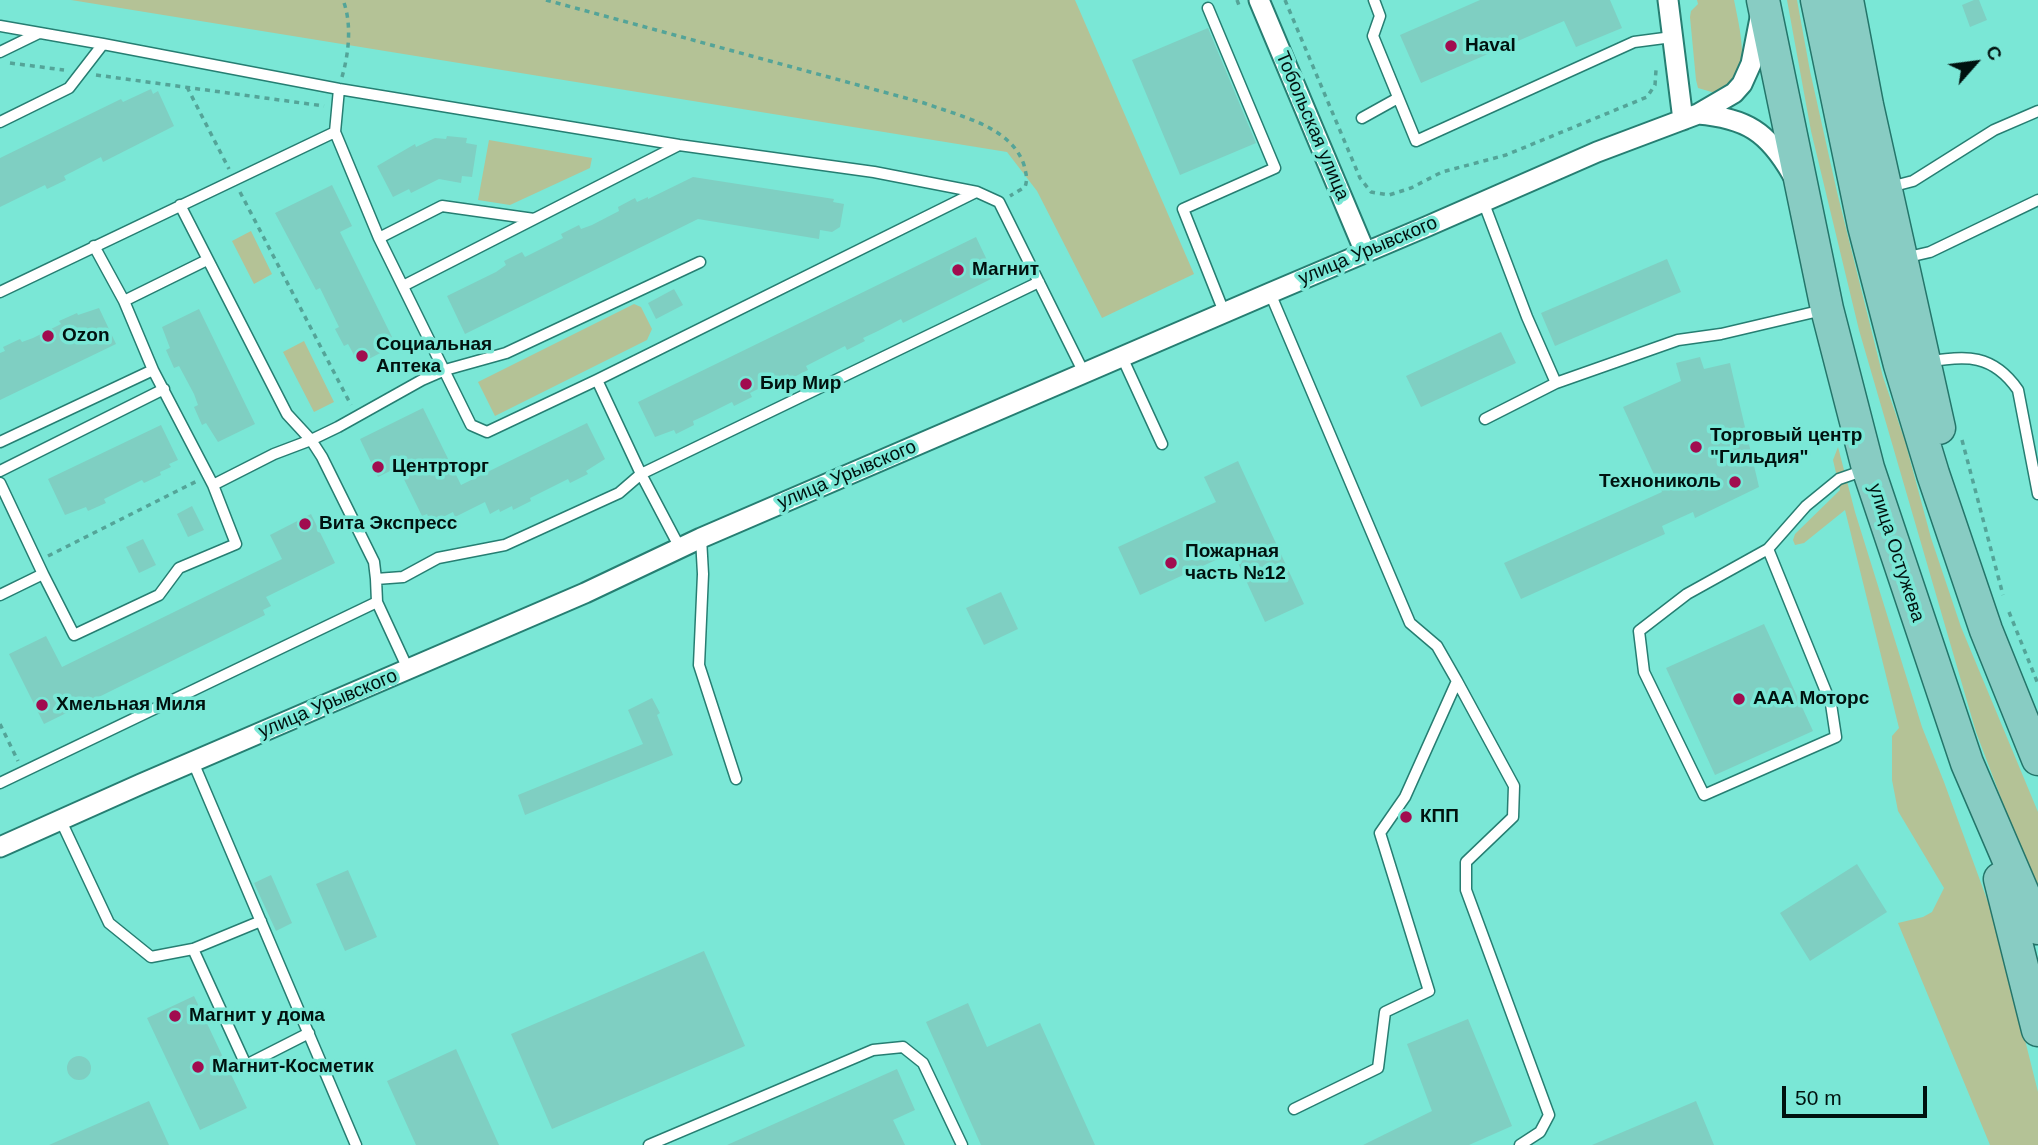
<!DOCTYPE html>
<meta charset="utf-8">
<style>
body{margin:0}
#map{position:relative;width:2038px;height:1145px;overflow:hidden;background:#7ae7d6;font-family:Arial,sans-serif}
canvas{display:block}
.north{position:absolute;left:1940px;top:28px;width:70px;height:70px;-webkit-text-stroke:5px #7ae7d6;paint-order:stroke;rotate:62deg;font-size:19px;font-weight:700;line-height:28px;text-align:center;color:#00120f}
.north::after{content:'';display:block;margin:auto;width:24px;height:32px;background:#00120f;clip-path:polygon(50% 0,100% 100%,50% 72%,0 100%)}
.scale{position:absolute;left:1782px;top:1086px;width:145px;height:32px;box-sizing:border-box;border:4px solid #00120f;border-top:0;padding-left:9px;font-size:21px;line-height:24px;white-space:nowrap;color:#00120f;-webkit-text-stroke:5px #7ae7d6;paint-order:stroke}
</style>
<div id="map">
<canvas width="2038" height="1145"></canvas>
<div class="north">С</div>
<div class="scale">50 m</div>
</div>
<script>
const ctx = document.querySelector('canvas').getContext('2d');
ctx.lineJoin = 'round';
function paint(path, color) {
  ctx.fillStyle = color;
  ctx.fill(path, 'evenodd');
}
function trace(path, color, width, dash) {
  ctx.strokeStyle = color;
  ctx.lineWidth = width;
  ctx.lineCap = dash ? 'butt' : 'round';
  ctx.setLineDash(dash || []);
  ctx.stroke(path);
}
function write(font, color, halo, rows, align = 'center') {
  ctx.font = font + ' Arial,sans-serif';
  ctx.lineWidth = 7;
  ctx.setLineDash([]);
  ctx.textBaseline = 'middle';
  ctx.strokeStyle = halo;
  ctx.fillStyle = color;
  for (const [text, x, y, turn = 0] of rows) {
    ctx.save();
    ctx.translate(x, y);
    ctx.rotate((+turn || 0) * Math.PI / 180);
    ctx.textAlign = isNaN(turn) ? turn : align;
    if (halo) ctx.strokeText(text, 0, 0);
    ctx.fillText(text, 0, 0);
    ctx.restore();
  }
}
const green = new Path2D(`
 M 71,0 L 1075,0 L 1194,274 L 1102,318 L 1037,191 L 1007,152 Z
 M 1697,0 L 1734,0 C 1738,21 1748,58 1737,77 C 1732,85 1723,89 1715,93 L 1698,88 L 1696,80 L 1690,17 L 1691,11 L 1698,4 Z
 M 1787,0 L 1797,0 L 1810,71 L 1837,192 L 1883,377 L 1905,441 L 1931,538 L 1961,627 L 2038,812 L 2038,896 L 1976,732 L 1859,330 L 1811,131 Z
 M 489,140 L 592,158 L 590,168 L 510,205 L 478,200 Z
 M 251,231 L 272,274 L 254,284 L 232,241 Z
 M 634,304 L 641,307 L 652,329 L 647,340 L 495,416 L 478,382 Z
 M 304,341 L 334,402 L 314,412 L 283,352 Z
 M 1838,447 L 1855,512 L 1922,727 L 1944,782 L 1996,924 L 2038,1092 L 2038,1145 L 1990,1145 L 1898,923 L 1923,917 L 1932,912 L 1944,888 L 1898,811 L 1892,780 L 1892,736 L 1899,728 L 1845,510 L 1804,543 L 1795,545 L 1793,540 L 1795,534 L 1840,490 L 1833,460 Z`);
const building = new Path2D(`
 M 1480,0 L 1610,0 L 1622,28 L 1576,47 L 1564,21 L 1421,83 L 1400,35 Z
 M 1974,0 L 1979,0 L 1987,20 L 1970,27 L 1962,5 Z
 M 1208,28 L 1256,143 L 1180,175 L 1132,60 Z
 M 151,89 L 153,94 L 158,91 L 174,126 L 103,162 L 101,157 L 74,171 L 64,176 L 66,180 L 47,189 L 45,185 L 0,207 L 0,158 L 121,99 L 123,102 Z
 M 447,136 L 467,138 L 466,143 L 477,145 L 472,177 L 462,176 L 461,183 L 439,179 L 411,193 L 409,189 L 393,197 L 377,166 L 415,144 L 416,147 L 435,138 L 446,139 Z
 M 693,177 L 834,199 L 833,202 L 844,204 L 840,227 L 832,232 L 820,230 L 819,239 L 698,219 L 465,334 L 447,296 L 496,272 L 506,265 L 504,261 L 522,252 L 525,257 L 563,238 L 561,234 L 579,225 L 581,229 L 592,225 L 619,211 L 618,207 L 635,198 L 637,202 L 648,197 L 648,199 Z
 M 332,185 L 352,226 L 340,232 L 396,345 L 359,364 L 348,344 L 344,346 L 335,329 L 339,327 L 320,288 L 316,290 L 275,213 Z
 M 976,237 L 995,277 L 903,323 L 901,319 L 878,331 L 863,338 L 865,341 L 847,350 L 845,346 L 806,366 L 808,370 L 790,379 L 788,374 L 750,393 L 752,397 L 734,406 L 732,402 L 704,416 L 693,421 L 694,425 L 676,434 L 674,430 L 655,437 L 638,402 Z
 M 1667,259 L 1681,292 L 1555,346 L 1541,313 Z
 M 674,289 L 683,305 L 656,319 L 648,303 Z
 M 99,308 L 116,344 L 0,400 L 0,353 L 5,351 L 3,347 L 20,339 L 22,342 L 33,338 L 61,324 L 59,321 L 77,313 L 78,315 Z
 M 199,309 L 255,424 L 218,442 L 206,423 L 202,425 L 194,407 L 198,405 L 194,394 L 179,366 L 174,368 L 166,350 L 170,348 L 162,327 Z
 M 1501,332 L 1516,363 L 1421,407 L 1406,376 Z
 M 1700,357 L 1704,369 L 1730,363 L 1759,487 L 1695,518 L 1693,512 L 1662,526 L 1665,534 L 1521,599 L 1504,563 L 1662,492 L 1623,407 L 1681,381 L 1676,363 Z
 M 423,408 L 461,485 L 587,423 L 605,459 L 586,471 L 588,474 L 570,483 L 568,479 L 530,498 L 531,501 L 513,510 L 512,506 L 500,512 L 499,509 L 490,514 L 485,502 L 455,517 L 453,512 L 431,523 L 427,514 L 422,516 L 398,467 L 378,477 L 360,439 Z
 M 161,425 L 178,460 L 169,464 L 171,467 L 160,472 L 161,475 L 144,483 L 142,480 L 104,499 L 106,503 L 88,511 L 86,507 L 65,515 L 48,479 Z
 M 1238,461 L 1304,604 L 1265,622 L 1233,552 L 1140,595 L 1118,547 L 1216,502 L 1204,477 Z
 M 192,506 L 204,530 L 188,537 L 177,514 Z
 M 311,514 L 335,563 L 266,597 L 271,606 L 263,610 L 265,615 L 44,724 L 9,654 L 46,636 L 62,667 L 282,559 L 270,535 Z
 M 143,539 L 156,565 L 139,573 L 126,547 Z
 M 1001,592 L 1018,629 L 984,645 L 966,608 Z
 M 1764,624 L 1813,731 L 1715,775 L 1666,668 Z
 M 652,698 L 660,713 L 657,715 L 673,755 L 525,815 L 518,795 L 643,744 L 628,710 Z
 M 1857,864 L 1887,912 L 1810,961 L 1780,913 Z
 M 348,870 L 377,937 L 345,951 L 316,884 Z
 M 271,875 L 292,923 L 276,931 L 254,883 Z
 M 704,951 L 745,1046 L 552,1129 L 511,1034 Z
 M 194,996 L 247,1108 L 200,1130 L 147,1018 Z
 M 968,1003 L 987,1047 L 1040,1023 L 1095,1145 L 981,1145 L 926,1022 Z
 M 1468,1019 L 1512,1126 L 1469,1145 L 1363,1145 L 1432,1111 L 1407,1044 Z
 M 456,1049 L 499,1145 L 416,1145 L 387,1081 Z
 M67 1068a12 12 0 1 1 24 0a12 12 0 1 1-24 0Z
 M 897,1069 L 915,1110 L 893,1120 L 905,1145 L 727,1145 Z
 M 149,1101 L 169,1145 L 49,1145 Z
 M 1696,1101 L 1714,1145 L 1592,1145 Z`);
const path = new Path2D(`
 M 546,0 L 924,103 C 959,116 1011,126 1024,165 C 1026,174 1028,178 1025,187 L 1010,196
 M 1237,0 L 1240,8
 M 1285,0 L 1360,178 L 1371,192 L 1389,195 L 1411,188 L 1442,172 L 1506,155 L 1647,97 L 1655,85 L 1656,70
 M 10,63 L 64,70
 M 96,75 L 324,106
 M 342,77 C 349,53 352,23 343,0
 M 187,87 L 229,169
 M 240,192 L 351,405
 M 1962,440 L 2003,595
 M 48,556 L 197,481
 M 2009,612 L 2038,684
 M 0,724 L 18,761`);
const service = new Path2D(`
 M 1374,0 L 1380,16 L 1373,36 L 1416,141 L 1634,42 L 1672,37
 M 1208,8 L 1275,168 L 1183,209 L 1224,312
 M 0,26 L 103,44 L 339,89 L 679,145 L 874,172 L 977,192 L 999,202 L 1084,373
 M 0,52 L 39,33
 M 339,89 L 335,132 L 379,238 L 471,425 L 487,432 L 597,380 L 976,192
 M 1362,118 L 1398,98
 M 0,122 L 69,88 L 103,44
 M 1890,187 L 1913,181 L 1994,130 L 2038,111
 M 1483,201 L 1527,317 L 1556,383
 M 180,205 L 287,414 L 311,440 L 322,457 L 374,562 L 376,579 L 377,602 L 408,669
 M 379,238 L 442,206 L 534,219
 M 94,246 L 124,301
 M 1904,258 L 1930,252 L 2038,200
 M 207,260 L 124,301 L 153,370 L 213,485 L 274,454 L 311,440 L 338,427 L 422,380 L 445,370 L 506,353 L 700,262
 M 403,286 L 679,145
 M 0,292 L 335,132
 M 1270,293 L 1410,623 L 1437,646 L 1457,681 L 1405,797 L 1380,833 L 1429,991 L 1385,1012 L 1378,1068 L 1294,1109
 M 1122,357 L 1162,444
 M 1927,362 C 1966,355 1993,354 2018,390 L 2038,494
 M 597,380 L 641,474 L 680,548
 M 1485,419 L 1556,383 L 1678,340 L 1721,334 L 1823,310
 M 0,442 L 153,370
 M 0,471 L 164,389
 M 0,483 L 43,574 L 0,595
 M 701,538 L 703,574 L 699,665 L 736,779
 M 1768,549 L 1831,704 L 1836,737 L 1704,795 L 1644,672 L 1639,631 L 1687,594 L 1768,549 L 1806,506 L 1839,479 L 1865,470
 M 43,574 L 74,635 L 159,595 L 179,568 L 236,544 L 213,485
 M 376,579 L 403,577 L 438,558 L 505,545 L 619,493 L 641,474 L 1039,282
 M 1457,681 L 1514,786 L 1513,817 L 1466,862 L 1466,890 L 1549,1115 L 1540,1132 L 1520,1145
 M 193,762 L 356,1145
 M 0,783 L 377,602
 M 61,821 L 109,923 L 151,957 L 193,949 L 261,921
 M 193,949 L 246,1065 L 309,1033
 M 649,1145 L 873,1050 L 903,1047 L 923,1063 L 962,1145`);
const minor = new Path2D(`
 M 1259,0 L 1365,252
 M 1668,0 L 1683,120
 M 1698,114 C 1746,118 1768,132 1792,174
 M 0,847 L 141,784 L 585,593 L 701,538 L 1270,293 L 1428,226 L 1597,152 L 1698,114 L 1734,93 L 1742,84 L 1751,64 L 1760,18`);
const primary = new Path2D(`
 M 1763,0 L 1827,309 L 1868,468 L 1967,763 L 2038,928
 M 1817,0 L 1864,226 L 1900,365 L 1933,474 L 1986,630 L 2038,759
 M 1847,0 L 1867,105 L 1939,428
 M 2000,879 L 2038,1030`);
const markers = [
 [1451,46,7,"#a10c4f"],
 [958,270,7,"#a10c4f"],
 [48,336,7,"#a10c4f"],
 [362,356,7,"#a10c4f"],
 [746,384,7,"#a10c4f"],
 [1696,447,7,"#a10c4f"],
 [378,467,7,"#a10c4f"],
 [1735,482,7,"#a10c4f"],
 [305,524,7,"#a10c4f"],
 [1171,563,7,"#a10c4f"],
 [1739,699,7,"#a10c4f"],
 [42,705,7,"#a10c4f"],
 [1406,817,7,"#a10c4f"],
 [175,1016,7,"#a10c4f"],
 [198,1067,7,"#a10c4f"]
];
const poiNames = [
 ["Haval",1465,46],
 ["Магнит",972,270],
 ["Ozon",62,336],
 ["Социальная",376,345],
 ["Аптека",376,367],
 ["Бир Мир",760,384],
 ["Торговый центр",1710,436],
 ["\"Гильдия\"",1710,458],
 ["Центрторг",392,467],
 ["Технониколь",1721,482,"right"],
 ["Вита Экспресс",319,524],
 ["Пожарная",1185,552],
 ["часть №12",1185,574],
 ["ААА Моторс",1753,699],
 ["Хмельная Миля",56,705],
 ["КПП",1420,817],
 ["Магнит у дома",189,1016],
 ["Магнит-Косметик",212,1067]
];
const streetNames = [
 ["Тобольская улица",1312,126,67],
 ["улица Урывского",1368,251,-23],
 ["улица Урывского",847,475,-23],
 ["улица Остужева",1896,553,72],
 ["улица Урывского",328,704,-23]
];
paint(green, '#b4c296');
paint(building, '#7fcfc2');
trace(service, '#267e72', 13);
trace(minor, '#267e72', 23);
trace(primary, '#24756a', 35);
trace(path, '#54a498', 3.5, [5, 5]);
trace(service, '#fff', 10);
trace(minor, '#fff', 19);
trace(primary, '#88ccc3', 32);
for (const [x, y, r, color] of markers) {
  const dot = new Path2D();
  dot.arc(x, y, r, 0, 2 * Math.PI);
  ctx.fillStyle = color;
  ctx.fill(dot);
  trace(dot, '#7ae7d6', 2.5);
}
write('bold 19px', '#00120f', '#7ae7d6', poiNames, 'left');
write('19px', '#00120f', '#7ae7d6', streetNames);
</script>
